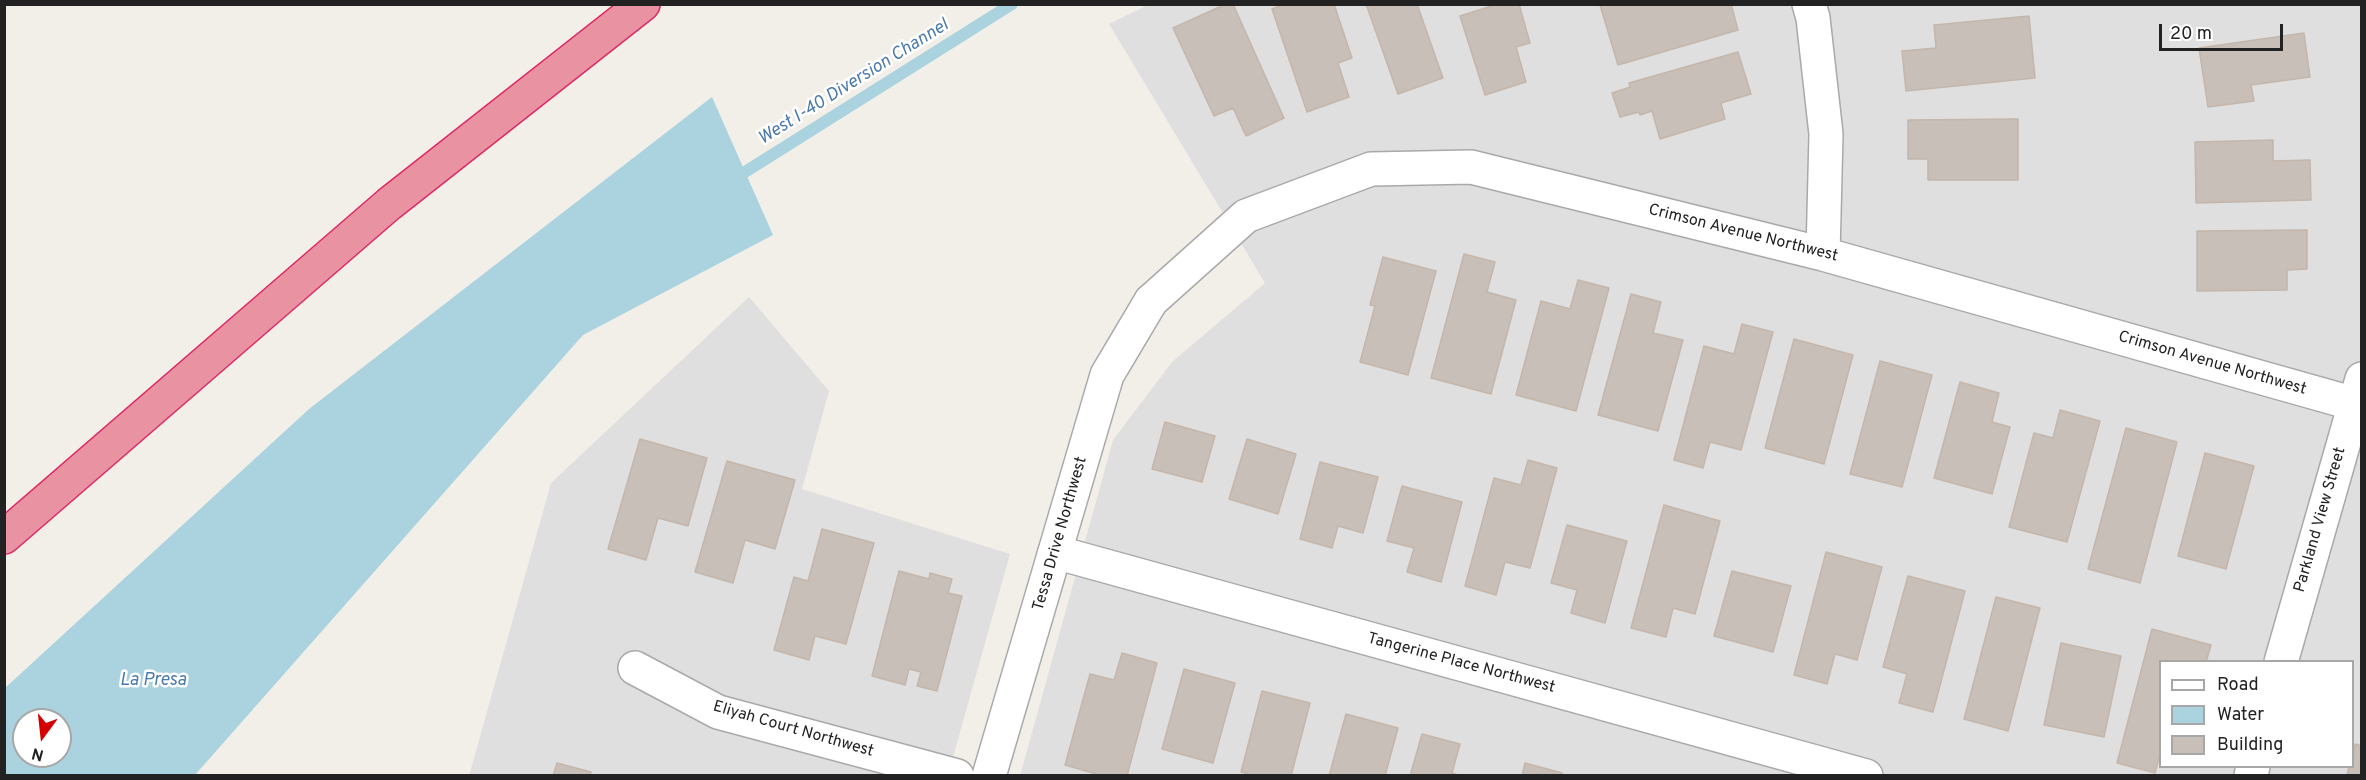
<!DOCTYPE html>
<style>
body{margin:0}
#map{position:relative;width:2366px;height:780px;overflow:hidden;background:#f2efe9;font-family:Overpass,sans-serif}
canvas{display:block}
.frame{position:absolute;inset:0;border:6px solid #222;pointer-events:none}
.legend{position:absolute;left:2159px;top:660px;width:195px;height:108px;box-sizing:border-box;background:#fff;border:2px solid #a7a7a7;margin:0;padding:8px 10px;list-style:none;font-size:18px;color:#222}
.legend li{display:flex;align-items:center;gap:12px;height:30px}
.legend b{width:30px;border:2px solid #a7a7a7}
.north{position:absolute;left:12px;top:708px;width:60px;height:60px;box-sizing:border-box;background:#fff;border:2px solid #a7a7a7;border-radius:50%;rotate:195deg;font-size:16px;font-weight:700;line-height:24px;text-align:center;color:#222}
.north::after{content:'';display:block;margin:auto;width:21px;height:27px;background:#d40000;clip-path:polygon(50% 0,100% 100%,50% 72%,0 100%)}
.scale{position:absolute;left:2159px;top:24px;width:124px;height:27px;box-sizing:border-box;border:3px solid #222;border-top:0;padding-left:8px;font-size:18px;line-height:21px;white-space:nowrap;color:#222;-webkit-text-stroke:4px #fff;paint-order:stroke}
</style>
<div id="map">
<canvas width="2366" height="780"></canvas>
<div class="frame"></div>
<ul class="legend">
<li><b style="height:8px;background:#fff"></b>Road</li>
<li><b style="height:16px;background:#aad3df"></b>Water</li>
<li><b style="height:16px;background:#c7bfb8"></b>Building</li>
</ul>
<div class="north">N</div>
<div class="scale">20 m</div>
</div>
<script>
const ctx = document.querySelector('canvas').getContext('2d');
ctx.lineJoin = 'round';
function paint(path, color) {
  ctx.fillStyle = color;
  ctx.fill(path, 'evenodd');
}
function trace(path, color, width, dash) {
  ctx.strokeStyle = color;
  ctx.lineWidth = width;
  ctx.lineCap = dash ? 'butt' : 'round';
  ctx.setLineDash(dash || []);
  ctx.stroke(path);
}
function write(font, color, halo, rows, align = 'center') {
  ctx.font = font + ' Overpass,sans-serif';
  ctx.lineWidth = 5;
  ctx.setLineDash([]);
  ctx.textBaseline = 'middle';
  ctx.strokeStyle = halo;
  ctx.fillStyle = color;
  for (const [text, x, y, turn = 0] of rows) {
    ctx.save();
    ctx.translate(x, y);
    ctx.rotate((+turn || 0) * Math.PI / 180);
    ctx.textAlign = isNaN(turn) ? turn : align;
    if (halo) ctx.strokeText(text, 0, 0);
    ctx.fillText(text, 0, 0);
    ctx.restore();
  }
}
const residential = new Path2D(`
 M 1150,4 L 2361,5 L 2361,775 L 1020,776 L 1113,440 L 1172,362 L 1265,283 L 1109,24 ZM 2160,662 L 2352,662 L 2352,766 L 2160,766 Z
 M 749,297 L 829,391 L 802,489 L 1010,554 L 948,775 L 469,776 L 551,483 Z`);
const water = new Path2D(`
 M 712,97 L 773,235 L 583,335 L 195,775 L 5,775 L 5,688 L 309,409 ZM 24,720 L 60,720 L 60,756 L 24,756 Z`);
const stream = new Path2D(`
 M 745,172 L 1012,4`);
const building = new Path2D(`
 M 1226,4 L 1233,4 L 1284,118 L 1246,136 L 1233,108 L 1214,116 L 1173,28 Z
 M 1285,4 L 1334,4 L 1352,58 L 1338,63 L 1349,97 L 1307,112 L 1272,9 Z
 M 1366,4 L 1417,4 L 1443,78 L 1398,94 Z
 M 1498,4 L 1519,4 L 1530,43 L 1516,47 L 1526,82 L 1485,95 L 1460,16 Z
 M 1604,4 L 1731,4 L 1738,30 L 1618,65 L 1600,5 Z
 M 2029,16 L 2035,78 L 1906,91 L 1902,51 L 1936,48 L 1934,25 Z
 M 2304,33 L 2310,77 L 2251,85 L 2254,101 L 2208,107 L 2199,48 Z
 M 1738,52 L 1751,94 L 1721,103 L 1725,119 L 1660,139 L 1652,111 L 1640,115 L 1639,112 L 1620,117 L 1612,93 L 1630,87 L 1629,83 Z
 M 2018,119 L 2018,180 L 1928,180 L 1928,159 L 1908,159 L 1908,120 Z
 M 2273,140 L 2273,161 L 2310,160 L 2311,200 L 2196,203 L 2195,142 Z
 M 2307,230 L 2307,269 L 2287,270 L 2287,290 L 2197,291 L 2197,231 Z
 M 1464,254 L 1495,262 L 1487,292 L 1516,300 L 1491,394 L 1431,378 Z
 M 1383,257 L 1436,271 L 1408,375 L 1360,362 L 1375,306 L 1370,305 Z
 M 1578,280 L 1609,288 L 1576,411 L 1516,395 L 1541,301 L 1570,309 Z
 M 1631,294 L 1661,302 L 1653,333 L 1683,340 L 1658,431 L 1598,415 Z
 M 1742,324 L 1773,332 L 1741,450 L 1710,442 L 1703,468 L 1674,460 L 1704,346 L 1734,354 Z
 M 1794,339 L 1853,355 L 1824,464 L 1765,448 Z
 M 1880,361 L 1932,375 L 1902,487 L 1850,474 Z
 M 1960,382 L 1999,393 L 1992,422 L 2010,427 L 1992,494 L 1934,478 Z
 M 2060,410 L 2100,421 L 2067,542 L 2009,527 L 2034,433 L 2053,438 Z
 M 1165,422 L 1215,436 L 1202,482 L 1152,469 Z
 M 2126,428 L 2177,442 L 2140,583 L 2088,569 Z
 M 640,439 L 707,458 L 688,526 L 658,518 L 646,560 L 608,549 Z
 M 1247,439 L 1296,454 L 1278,514 L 1229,499 Z
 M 2205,453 L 2254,466 L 2226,569 L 2178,556 Z
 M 1528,460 L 1557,468 L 1530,568 L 1505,562 L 1496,595 L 1465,586 L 1494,478 L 1521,485 Z
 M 727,461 L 795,480 L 775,549 L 745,540 L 733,583 L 695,572 Z
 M 1320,462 L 1378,477 L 1363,533 L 1338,526 L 1332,548 L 1300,539 Z
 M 1402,486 L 1462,502 L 1441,582 L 1407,572 L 1414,548 L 1387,541 Z
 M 1664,505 L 1720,521 L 1695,614 L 1673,608 L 1666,637 L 1631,628 Z
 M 1567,525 L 1627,541 L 1605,623 L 1571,613 L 1577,590 L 1551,583 Z
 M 822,529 L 874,543 L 846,644 L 815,636 L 809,660 L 774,650 L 794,577 L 808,581 Z
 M 1826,552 L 1882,567 L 1857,660 L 1835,654 L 1827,684 L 1794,675 Z
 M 899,571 L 929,579 L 930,573 L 952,579 L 948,593 L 962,596 L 937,691 L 917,686 L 921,672 L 909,669 L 905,685 L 872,676 Z
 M 1732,571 L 1791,586 L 1773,652 L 1714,636 Z
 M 1908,576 L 1965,591 L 1933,712 L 1899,703 L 1907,674 L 1883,667 Z
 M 1996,597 L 2040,608 L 2008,731 L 1964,719 Z
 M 2152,629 L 2211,645 L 2206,662 L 2160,662 L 2160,754 L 2155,773 L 2117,763 Z
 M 2061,643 L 2121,656 L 2104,737 L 2044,725 Z
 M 1122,653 L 1157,663 L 1127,776 L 1103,776 L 1065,765 L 1090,674 L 1114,680 Z
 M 1184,669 L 1235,683 L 1213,763 L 1162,749 Z
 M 1262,691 L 1310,703 L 1291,776 L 1255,776 L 1241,772 Z
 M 1346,714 L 1398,728 L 1385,776 L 1329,776 Z
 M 1422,734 L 1460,744 L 1452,773 L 1461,776 L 1410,776 Z
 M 2355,744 L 2362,746 L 2362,776 L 2347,776 L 2349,766 L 2352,766 Z
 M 557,763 L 591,772 L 590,776 L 553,776 Z
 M 1525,763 L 1562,773 L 1561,776 L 1522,776 Z`);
const minor = new Path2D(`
 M 1809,4 L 1813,18 L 1826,134 L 1823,254
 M 1151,301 L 1246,216 L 1371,169 L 1471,167 L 1823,254 L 2362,406
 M 1055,552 L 1866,776
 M 2281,662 L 2362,379
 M 635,668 L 718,712 L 957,776
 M 2251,776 L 2253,766`);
const tertiary = new Path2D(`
 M 989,776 L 1107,375 L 1151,301`);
const motorway = new Path2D(`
 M 4,537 L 389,204 L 643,4`);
const streetNames = [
 ["Crimson Avenue Northwest",1743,234,14],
 ["Crimson Avenue Northwest",2212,364,16],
 ["Parkland View Street",2321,520,-74],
 ["Tessa Drive Northwest",1061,534,-74],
 ["Tangerine Place Northwest",1461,664,15],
 ["Eliyah Court Northwest",793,730,16]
];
const waterNames = [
 ["West I-40 Diversion Channel",854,83,-32],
 ["La Presa",153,681]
];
paint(residential, '#e0dfdf');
paint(water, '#aad3df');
trace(stream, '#aad3df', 12);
paint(building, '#c7bfb8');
trace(building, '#c4b6ab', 1.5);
trace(minor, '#a9a9a9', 36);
trace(tertiary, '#a9a9a9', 36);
trace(motorway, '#dc2a67', 36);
trace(minor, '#fff', 33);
trace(tertiary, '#fff', 33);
trace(motorway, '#e892a2', 33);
write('16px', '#222', '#fff', streetNames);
write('italic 18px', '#4a7aab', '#fff', waterNames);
</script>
